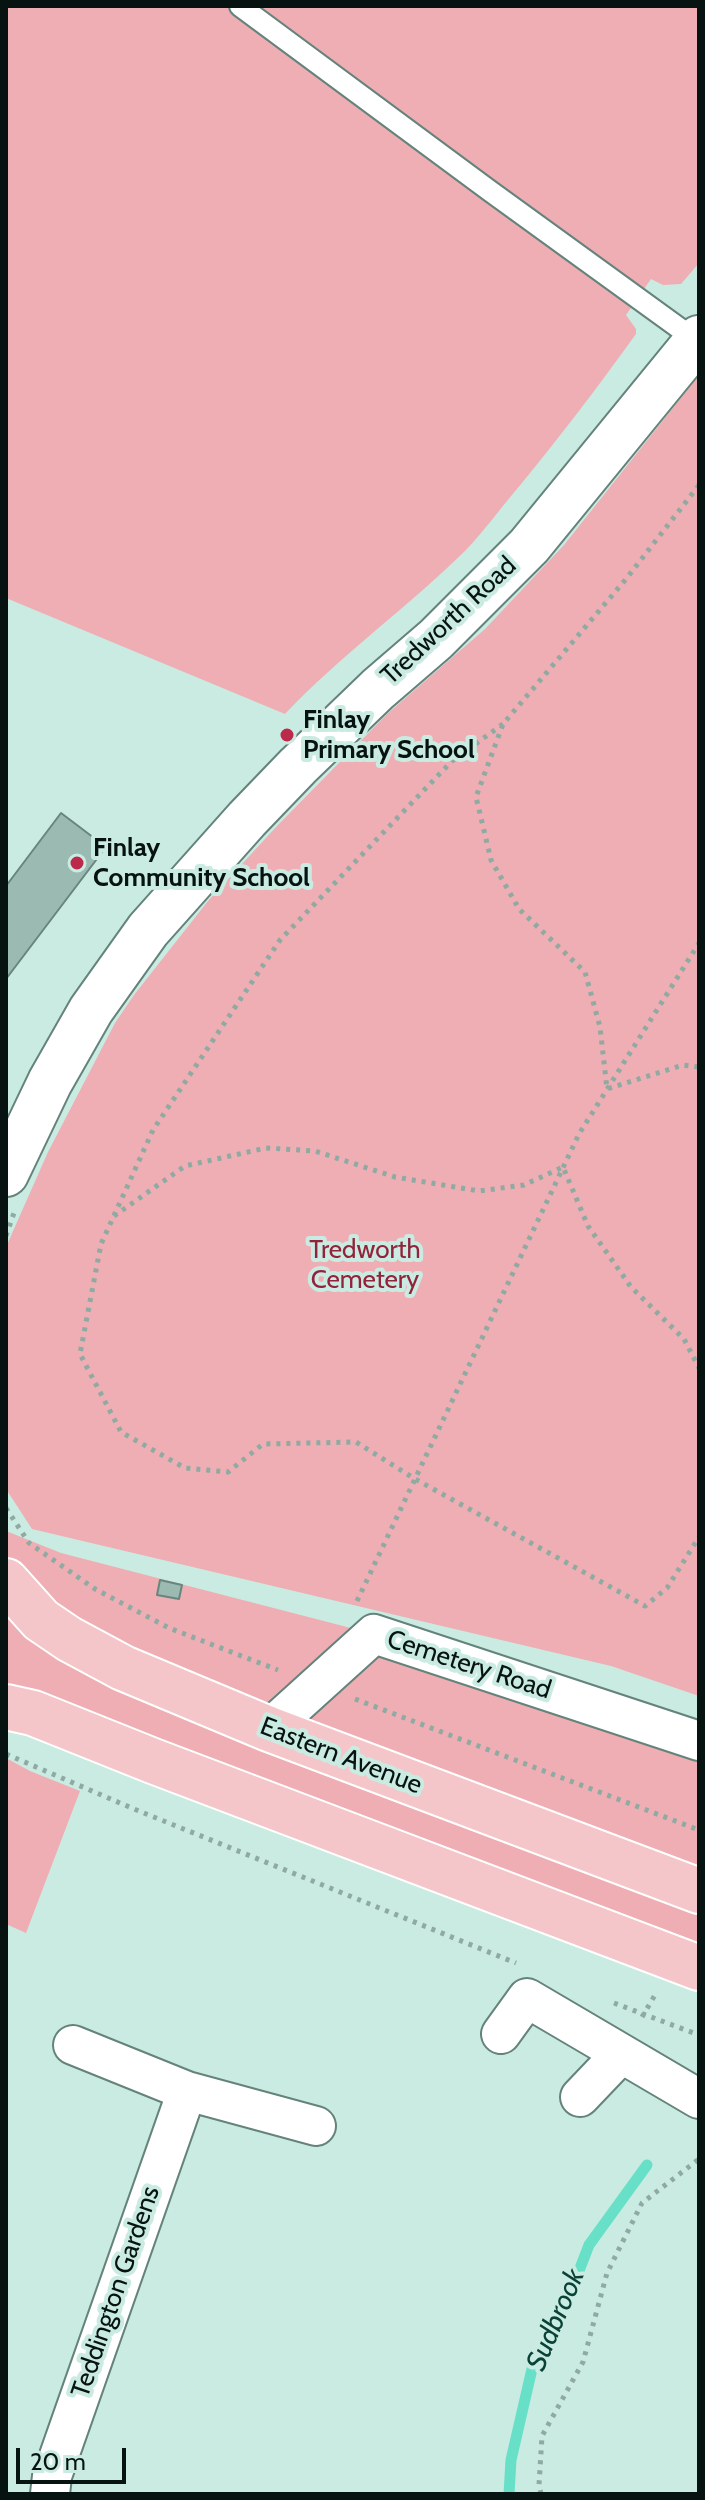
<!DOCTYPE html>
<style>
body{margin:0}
#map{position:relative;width:705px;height:2500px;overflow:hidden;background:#caebe2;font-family:Cabin,sans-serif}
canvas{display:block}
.frame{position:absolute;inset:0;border:8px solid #071310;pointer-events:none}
.scale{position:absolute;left:16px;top:2448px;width:110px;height:36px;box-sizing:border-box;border:4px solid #071310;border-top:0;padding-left:10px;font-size:24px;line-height:28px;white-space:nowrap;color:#071310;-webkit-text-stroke:6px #caebe2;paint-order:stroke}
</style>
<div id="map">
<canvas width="705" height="2500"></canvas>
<div class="frame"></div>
<div class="scale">20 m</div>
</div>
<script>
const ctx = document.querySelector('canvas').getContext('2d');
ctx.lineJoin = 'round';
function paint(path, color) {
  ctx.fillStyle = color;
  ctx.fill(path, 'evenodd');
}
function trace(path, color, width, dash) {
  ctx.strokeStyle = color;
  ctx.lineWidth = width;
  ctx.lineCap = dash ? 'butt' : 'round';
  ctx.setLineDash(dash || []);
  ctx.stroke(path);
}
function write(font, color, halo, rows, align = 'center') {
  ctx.font = font + ' Cabin,sans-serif';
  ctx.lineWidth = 8;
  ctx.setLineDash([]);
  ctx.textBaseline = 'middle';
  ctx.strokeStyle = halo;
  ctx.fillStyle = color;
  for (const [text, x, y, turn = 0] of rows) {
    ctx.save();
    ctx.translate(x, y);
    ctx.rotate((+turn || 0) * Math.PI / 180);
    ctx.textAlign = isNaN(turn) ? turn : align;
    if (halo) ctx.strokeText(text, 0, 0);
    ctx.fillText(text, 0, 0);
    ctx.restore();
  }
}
const green = new Path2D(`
 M 6,6 L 699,6 L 699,263 L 681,284 L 663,285 L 651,279 L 626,315 L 636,329 L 636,334 C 598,387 558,439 517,489 C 500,509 484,531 466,550 C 408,607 341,655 285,714 L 6,598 Z
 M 699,375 L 699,1696 L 611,1666 L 32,1529 L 6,1489 L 6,1247 L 48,1152 L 115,1023 L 134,995 L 208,901 L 276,827 L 387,714 L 485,629 L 564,545 Z
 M 6,1531 L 61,1553 L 374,1634 L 699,1741 L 699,1968 L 6,1707 Z
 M 6,1758 L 30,1771 L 80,1791 L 26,1933 L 6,1924 Z`);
const stream = new Path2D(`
 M 509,2494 L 511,2460 L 532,2369 L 570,2294 L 589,2245 L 647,2165`);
const building = new Path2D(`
 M 61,813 L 106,847 L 6,979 L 6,886 Z
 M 160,1580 L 182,1585 L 179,1599 L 157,1595 Z`);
const path = new Path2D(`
 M 699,485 L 626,579 L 503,724 L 476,797 L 491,860 L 519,909 L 585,972 L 600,1027 L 607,1089 L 683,1065 L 699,1067
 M 503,724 L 452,761 L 280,940 L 153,1130 L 101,1244 L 80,1354 L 121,1432 L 185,1468 L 228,1472 L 263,1444 L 356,1442 L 415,1479 L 645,1606 L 667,1588 L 699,1537
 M 114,1216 L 185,1166 L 266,1148 L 315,1151 L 395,1177 L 479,1191 L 524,1185 L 563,1167 L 588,1226 L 631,1287 L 684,1339 L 699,1368
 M 6,1236 L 15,1210
 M 6,1508 L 29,1543 L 95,1589 L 169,1628 L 278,1670
 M 357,1601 L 579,1134 L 699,943
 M 355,1699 L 699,1830
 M 6,1754 L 134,1809 L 516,1963
 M 614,2003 L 699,2035
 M 642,2017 L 655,1995
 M 541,2494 L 539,2485 L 542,2436 L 583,2362 L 607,2273 L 642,2203 L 699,2159`);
const lane = new Path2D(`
 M 240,6 L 490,191 L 697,341`);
const street = new Path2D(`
 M 269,1729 L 374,1634 L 699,1741
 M 501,2034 L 527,1998 L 699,2099
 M 73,2045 L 187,2091
 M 580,2097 L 621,2054
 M 50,2494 L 52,2476 L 187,2091 L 316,2126`);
const secondary = new Path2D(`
 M 6,1174 L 50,1082 L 91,1010 L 148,930 L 247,819 L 298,766 L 378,689 L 436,639 L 529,546 L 699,338`);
const highway = new Path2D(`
 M 6,1581 L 41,1620 L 69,1639 L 123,1668 L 269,1729 L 699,1891
 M 6,1707 L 33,1713 L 153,1761 L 699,1968`);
const markers = [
 [287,735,8,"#bb2a4b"],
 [77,863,8,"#bb2a4b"]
];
const streetNames = [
 ["Tredworth Road",449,621,-43],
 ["Cemetery Road",469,1665,18],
 ["Eastern Avenue",341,1756,21],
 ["Teddington Gardens",116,2292,-71]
];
const poiNames = [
 ["Finlay",303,720],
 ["Primary School",303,750],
 ["Finlay",93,848],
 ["Community School",93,878]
];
const parkNames = [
 ["Tredworth",365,1250],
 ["Cemetery",365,1280]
];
const waterNames = [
 ["Sudbrook",556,2320,-67]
];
paint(green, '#eeaeb3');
trace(stream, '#67e0c7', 11);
paint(building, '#9bbab2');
trace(building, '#68867e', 2);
trace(lane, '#64837b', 24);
trace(street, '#64837b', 42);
trace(secondary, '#64837b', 48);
trace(highway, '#fff', 48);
trace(path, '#8faaa2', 5, [4, 6]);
trace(lane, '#fff', 20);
trace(street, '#fff', 38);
trace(secondary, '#fff', 44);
trace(highway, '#f4c6c9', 44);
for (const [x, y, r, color] of markers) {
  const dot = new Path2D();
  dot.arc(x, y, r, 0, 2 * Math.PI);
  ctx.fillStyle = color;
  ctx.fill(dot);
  trace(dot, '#caebe2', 3);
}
write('26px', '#071310', '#caebe2', streetNames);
write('bold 26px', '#071310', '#caebe2', poiNames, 'left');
write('26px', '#91233b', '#caebe2', parkNames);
write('italic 28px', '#0a4238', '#caebe2', waterNames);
</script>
